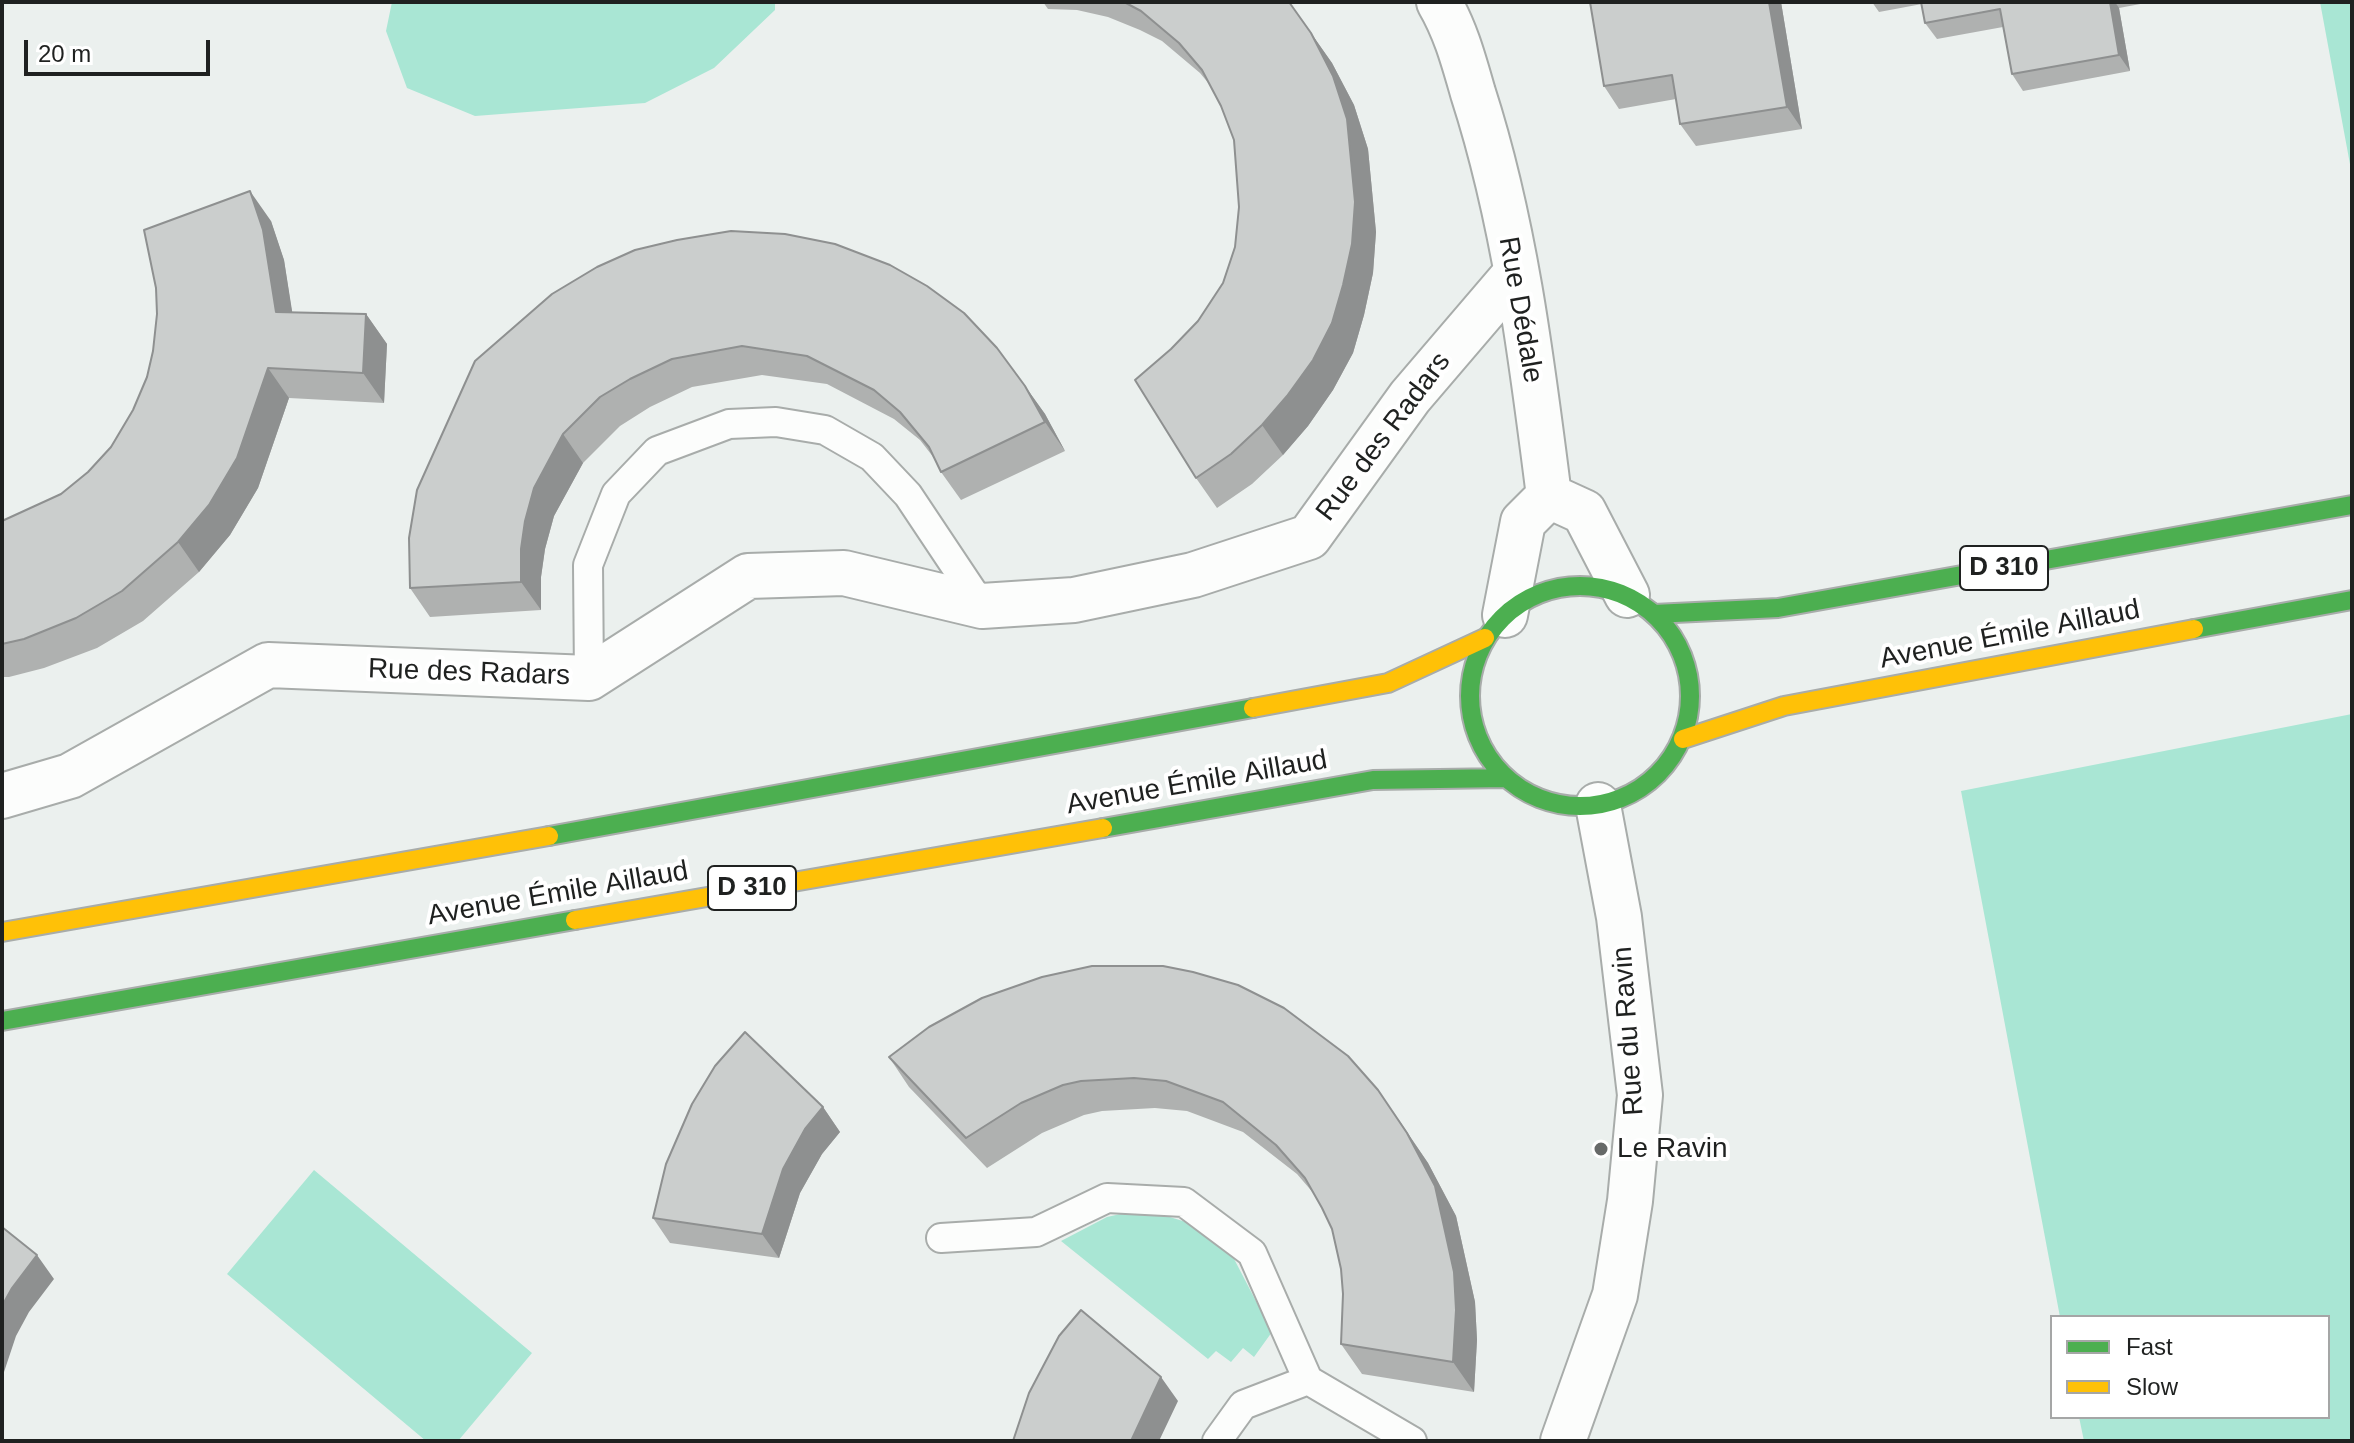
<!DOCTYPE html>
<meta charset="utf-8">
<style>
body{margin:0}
#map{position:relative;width:2354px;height:1443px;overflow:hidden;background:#ebf0ee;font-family:Helvetica,sans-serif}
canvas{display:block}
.frame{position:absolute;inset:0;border:4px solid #1f2120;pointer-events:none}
.legend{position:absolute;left:2050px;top:1315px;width:280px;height:104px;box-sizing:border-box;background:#fff;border:2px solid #a5a6a6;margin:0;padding:10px 14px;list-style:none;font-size:24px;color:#1f2120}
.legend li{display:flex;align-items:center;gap:16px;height:40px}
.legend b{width:40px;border:2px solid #a5a6a6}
.scale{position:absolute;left:24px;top:40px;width:186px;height:36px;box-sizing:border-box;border:4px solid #1f2120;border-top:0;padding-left:10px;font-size:24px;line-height:28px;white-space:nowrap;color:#1f2120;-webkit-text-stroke:6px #fff;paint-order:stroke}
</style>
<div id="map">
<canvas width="2354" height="1443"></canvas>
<div class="frame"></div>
<ul class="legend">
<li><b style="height:10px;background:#4caf50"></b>Fast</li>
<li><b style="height:10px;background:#ffc107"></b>Slow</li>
</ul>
<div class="scale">20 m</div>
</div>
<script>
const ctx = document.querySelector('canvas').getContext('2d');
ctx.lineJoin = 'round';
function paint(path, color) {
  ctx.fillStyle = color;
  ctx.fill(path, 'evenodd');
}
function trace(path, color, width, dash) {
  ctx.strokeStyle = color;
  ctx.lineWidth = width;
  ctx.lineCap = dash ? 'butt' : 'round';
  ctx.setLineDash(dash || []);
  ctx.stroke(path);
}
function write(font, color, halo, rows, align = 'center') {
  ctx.font = font + ' Helvetica,sans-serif';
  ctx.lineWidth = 8;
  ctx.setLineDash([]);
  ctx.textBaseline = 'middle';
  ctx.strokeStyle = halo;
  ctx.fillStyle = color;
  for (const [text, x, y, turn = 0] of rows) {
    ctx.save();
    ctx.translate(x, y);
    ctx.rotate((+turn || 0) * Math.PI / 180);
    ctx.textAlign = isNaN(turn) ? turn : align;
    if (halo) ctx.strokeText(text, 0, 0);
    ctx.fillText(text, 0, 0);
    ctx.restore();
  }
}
const green = new Path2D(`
 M 392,2 L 775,2 L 775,10 L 714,68 L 645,103 L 475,116 L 407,88 L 386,31 Z
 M 2320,2 L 2352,2 L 2352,175 Z
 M 2352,714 L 2352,1441 L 2084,1441 L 2079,1417 L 2328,1417 L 2328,1317 L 2060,1317 L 1961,791 Z
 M 314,1170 L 532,1353 L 458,1441 L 426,1441 L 227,1274 Z
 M 1125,1213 L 1160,1214 L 1186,1222 L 1209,1237 L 1232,1255 L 1272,1332 L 1254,1357 L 1243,1348 L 1231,1362 L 1216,1351 L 1208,1359 L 1061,1241 L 1107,1217 Z`);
const lane = new Path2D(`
 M 589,678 L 588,565 L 616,494 L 657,451 L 729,424 L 776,422 L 825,430 L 872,457 L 908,495 L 982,606
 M 941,1238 L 1036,1232 L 1107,1198 L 1184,1202 L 1252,1253 L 1308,1380 L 1412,1441
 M 1217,1441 L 1243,1405 L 1308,1380`);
const street = new Path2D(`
 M 1439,2 C 1456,31 1464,62 1473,93 C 1515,223 1532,362 1549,496
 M 1549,496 L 1584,512 L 1627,595
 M 1505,615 L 1523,522 L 1549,496
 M 2,796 L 70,776 L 268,665 L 589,678 L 748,576 L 844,573 L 982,606 L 1074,600 L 1193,575 L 1309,537 L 1410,397 L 1516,273
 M 1563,1441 L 1615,1295 L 1630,1201 L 1640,1095 L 1619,917 L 1598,805`);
const fast = new Path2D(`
 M1470 696a110 110 0 1 1 220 0a110 110 0 1 1-220 0Z
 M 1654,614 L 1778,608 L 2352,505
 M 2194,629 L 2352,600
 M 1103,828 L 1373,780 L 1505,778
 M 549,836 L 1253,708
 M 2,1021 L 575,920`);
const slow = new Path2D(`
 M 1253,708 L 1388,683 L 1485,638
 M 1683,739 L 1784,706 L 2194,629
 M 575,920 L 1103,828
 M 2,932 L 549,836`);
const wall = new Path2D(`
 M 1043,2 L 1289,2 L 1332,63 L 1354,105 L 1368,149 L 1376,232 L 1373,273 L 1364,315 L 1353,353 L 1333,390 L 1308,426 L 1283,455 L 1252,484 L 1217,508 L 1196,478 L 1171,349 L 1198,321 L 1223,283 L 1235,247 L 1239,207 L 1234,140 L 1221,106 L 1210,85 L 1200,73 L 1162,41 L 1140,30 L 1108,17 L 1077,10 L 1048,9 Z
 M 1781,2 L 1802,129 L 1696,146 L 1680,124 L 1676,99 L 1619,109 L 1604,86 Z
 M 1872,2 L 2151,2 L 2119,8 L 2130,71 L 2023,91 L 2012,74 L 2003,27 L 1937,39 L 1925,23 L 1922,4 L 1879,12 Z
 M 271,221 L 284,260 L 292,313 L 366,314 L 387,344 L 384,403 L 289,398 L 258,488 L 230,535 L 199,572 L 143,621 L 97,648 L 44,668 L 9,677 L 2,677 L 2,521 L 61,494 L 88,472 L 111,447 Z
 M 552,294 L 1025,386 L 1045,414 L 1065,451 L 961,500 L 941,472 L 934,458 L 920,440 L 894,419 L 827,384 L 762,375 L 692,387 L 650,407 L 620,426 L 583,463 L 554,516 L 545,549 L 541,577 L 541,610 L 430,617 L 410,588 Z
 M 929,1027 L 1399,1120 L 1428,1163 L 1456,1216 L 1475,1302 L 1477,1340 L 1474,1392 L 1362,1374 L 1341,1344 L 1343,1294 L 1341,1269 L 1332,1229 L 1322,1208 L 1315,1195 L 1297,1174 L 1243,1132 L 1187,1111 L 1155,1108 L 1102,1111 L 1084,1115 L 1042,1133 L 987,1168 L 909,1087 L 889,1057 Z
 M 823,1107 L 840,1132 L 822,1154 L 800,1193 L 779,1258 L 670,1243 L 653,1218 Z`);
const shadedWall = new Path2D(`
 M 1769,2 L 1781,2 L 1802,129 L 1787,107 Z
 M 2110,2 L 2115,2 L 2119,8 L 2130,71 L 2119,55 Z
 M 1311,33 L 1332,63 L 1354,105 L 1368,149 L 1376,232 L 1373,273 L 1364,315 L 1353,353 L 1333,390 L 1308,426 L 1283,455 L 1262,425 Z
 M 250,191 L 271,221 L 284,260 L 297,342 L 276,312 Z
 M 366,314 L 387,344 L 384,403 L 363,373 Z
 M 268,368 L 289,398 L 258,488 L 230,535 L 199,572 L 178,542 Z
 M 1025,386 L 1045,414 L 1065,451 L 1045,422 Z
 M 563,434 L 583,463 L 554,516 L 545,549 L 541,577 L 541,610 L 521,582 L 521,549 L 525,521 L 534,488 Z
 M 1378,1090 L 1428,1163 L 1456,1216 L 1475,1302 L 1477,1340 L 1474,1392 L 1453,1362 Z
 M 823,1107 L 840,1132 L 822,1154 L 800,1193 L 779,1258 L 762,1234 L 783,1169 L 805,1129 Z
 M 37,1255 L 54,1279 L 29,1312 L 16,1336 L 3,1375 L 2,1388 L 2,1306 L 12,1288 Z
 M 1161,1377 L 1178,1401 L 1159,1441 L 1131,1441 Z`);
const building = new Path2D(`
 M 1124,2 L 1289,2 L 1311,33 L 1333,76 L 1347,119 L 1355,202 L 1352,244 L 1343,285 L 1332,323 L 1313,360 L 1287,396 L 1262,425 L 1231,454 L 1196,478 L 1135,380 L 1171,349 L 1198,321 L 1223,283 L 1235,247 L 1239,207 L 1234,140 L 1221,106 L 1202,70 L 1179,43 L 1141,11 Z
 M 1590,2 L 1769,2 L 1787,107 L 1680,124 L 1672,75 L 1604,86 Z
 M 1921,2 L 2110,2 L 2119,55 L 2012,74 L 2000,9 L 1925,23 Z
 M 250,191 L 263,230 L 276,312 L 366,314 L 363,373 L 268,368 L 237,458 L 209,505 L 178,542 L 122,591 L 76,618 L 24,639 L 2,644 L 2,521 L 61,494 L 88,472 L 111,447 L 133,410 L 147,377 L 153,351 L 157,314 L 156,288 L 144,230 Z
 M 731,231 L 785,234 L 835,244 L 890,265 L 927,286 L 964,313 L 997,348 L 1025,386 L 1045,422 L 941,472 L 929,447 L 900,412 L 874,390 L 807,356 L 742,346 L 672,359 L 630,379 L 600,397 L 563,434 L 534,488 L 525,521 L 521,549 L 521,582 L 410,588 L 409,538 L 417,490 L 475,361 L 552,294 L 597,267 L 635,250 L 677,240 Z
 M 1092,966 L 1163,966 L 1193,972 L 1238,985 L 1284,1008 L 1348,1056 L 1378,1090 L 1407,1133 L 1435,1186 L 1454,1272 L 1456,1310 L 1453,1362 L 1341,1344 L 1343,1294 L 1341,1269 L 1332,1229 L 1322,1208 L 1305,1178 L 1276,1145 L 1223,1102 L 1166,1081 L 1134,1078 L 1081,1081 L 1063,1085 L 1021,1103 L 966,1138 L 889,1057 L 929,1027 L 982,998 L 1042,977 Z
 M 745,1032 L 823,1107 L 805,1129 L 783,1169 L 762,1234 L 653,1218 L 666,1164 L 692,1104 L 715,1066 Z
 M 2,1227 L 37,1255 L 12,1288 L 2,1306 Z
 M 1081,1310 L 1161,1377 L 1131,1441 L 1013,1441 L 1029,1393 L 1059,1336 Z`);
const markers = [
 [1601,1149,8,"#666968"]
];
const shields = [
 [2004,568,88],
 [752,888,88]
];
const shieldNames = [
 ["D 310",2004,568],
 ["D 310",752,888]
];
const streetNames = [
 ["Rue Dédale",1520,310,80],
 ["Rue des Radars",1384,437,-53],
 ["Avenue Émile Aillaud",2010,635,-11],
 ["Rue des Radars",469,673,2],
 ["Avenue Émile Aillaud",1197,783,-10],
 ["Avenue Émile Aillaud",558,894,-10],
 ["Rue du Ravin",1629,1031,-94]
];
const poiNames = [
 ["Le Ravin",1617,1149]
];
paint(green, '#a9e6d4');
trace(lane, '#a8acaa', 32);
trace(street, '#a8acaa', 48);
trace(fast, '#a8acaa', 22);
trace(slow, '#a8acaa', 22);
trace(lane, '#fcfdfc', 28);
trace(street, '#fcfdfc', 44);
trace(fast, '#4caf50', 18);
trace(slow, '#ffc107', 18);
paint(wall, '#afb1b0');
paint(shadedWall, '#8e9090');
paint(building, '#cbcecd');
trace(building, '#8e9090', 2);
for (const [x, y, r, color] of markers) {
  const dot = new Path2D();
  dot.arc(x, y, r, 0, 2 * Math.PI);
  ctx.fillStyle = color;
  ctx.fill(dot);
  trace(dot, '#fff', 3);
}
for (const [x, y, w] of shields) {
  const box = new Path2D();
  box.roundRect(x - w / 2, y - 22, w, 44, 6);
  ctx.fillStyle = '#fff';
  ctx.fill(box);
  trace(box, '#1f2120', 2);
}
write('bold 26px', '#1f2120', null, shieldNames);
write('28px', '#1f2120', '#fff', streetNames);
write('28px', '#1f2120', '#fff', poiNames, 'left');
</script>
